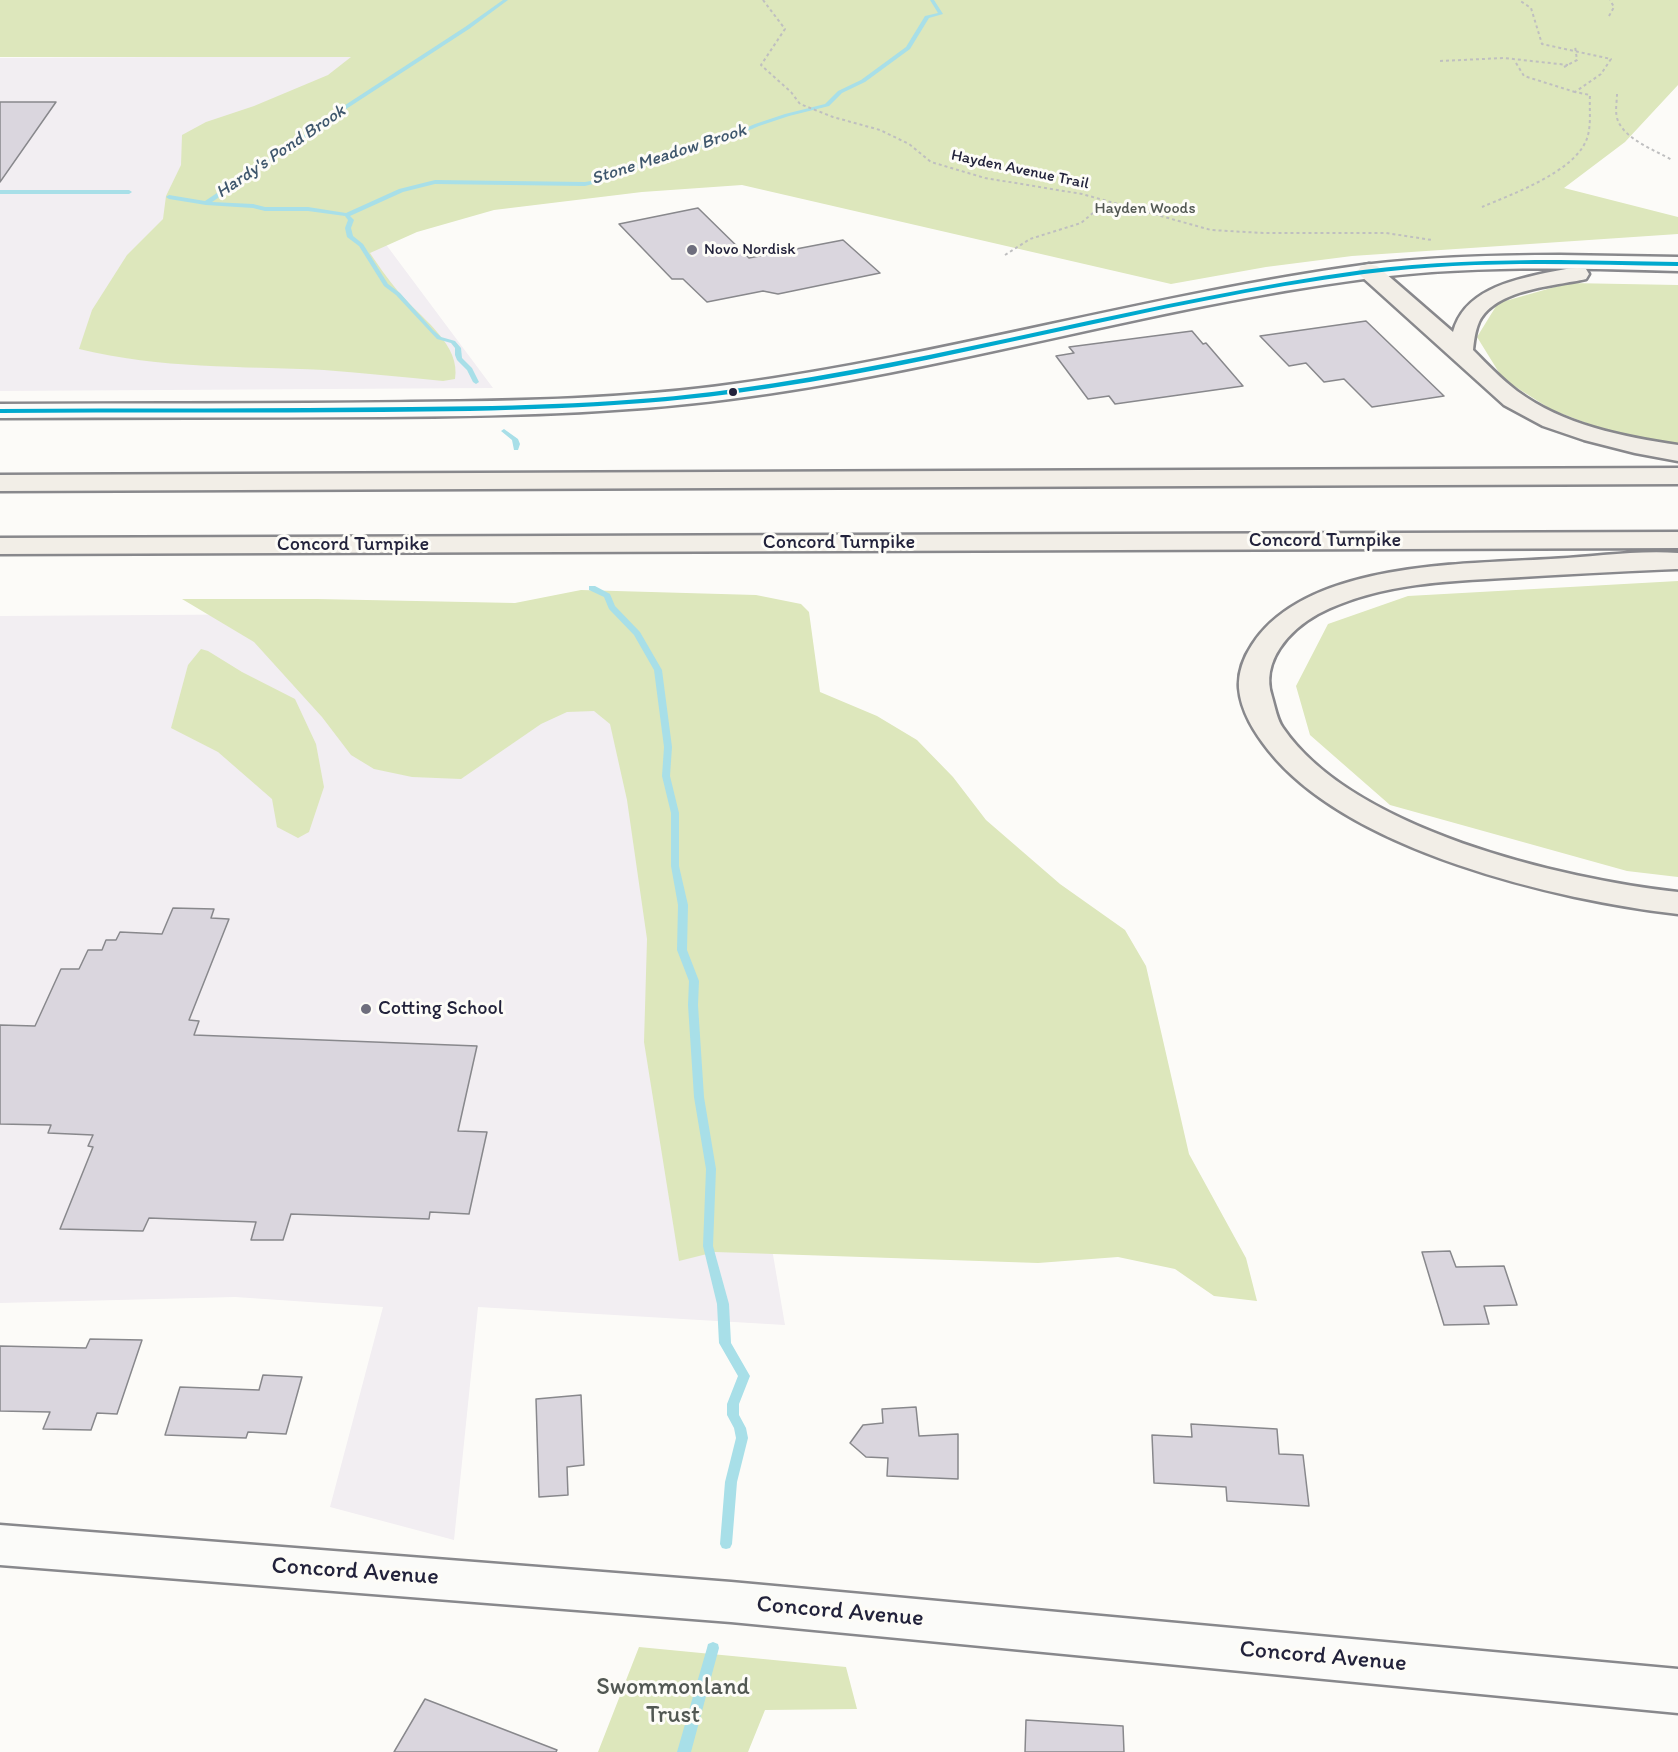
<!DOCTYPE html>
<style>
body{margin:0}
canvas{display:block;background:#fcfbf8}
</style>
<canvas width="1678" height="1752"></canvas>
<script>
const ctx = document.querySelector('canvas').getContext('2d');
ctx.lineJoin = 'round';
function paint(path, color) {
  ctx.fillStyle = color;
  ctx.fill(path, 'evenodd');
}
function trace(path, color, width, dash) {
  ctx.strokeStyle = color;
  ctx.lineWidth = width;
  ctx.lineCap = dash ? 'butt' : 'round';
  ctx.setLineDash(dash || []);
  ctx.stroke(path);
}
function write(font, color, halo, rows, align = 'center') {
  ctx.font = font + ' Itim,sans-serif';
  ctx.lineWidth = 6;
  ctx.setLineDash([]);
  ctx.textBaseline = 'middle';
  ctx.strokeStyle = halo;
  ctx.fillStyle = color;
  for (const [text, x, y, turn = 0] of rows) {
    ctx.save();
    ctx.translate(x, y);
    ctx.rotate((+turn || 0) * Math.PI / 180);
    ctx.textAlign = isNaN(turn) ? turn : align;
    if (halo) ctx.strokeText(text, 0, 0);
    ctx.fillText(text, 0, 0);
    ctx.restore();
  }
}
const built = new Path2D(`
 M 568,55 L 361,211 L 493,388 L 0,391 L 0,58 Z
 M 611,612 L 682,721 L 785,1325 L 478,1307 L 454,1540 L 330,1507 L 383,1307 L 235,1297 L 0,1303 L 0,616 Z`);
const green = new Path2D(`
 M 0,0 L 1678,0 L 1678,85 L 1625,142 L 1564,188 L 1678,217 L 1678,234 L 1352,256 L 1266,267 L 1171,284 L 742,185 L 642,192 L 494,210 L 417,232 L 370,253 C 380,268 392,285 404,298 C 424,320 461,346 455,379 L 443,381 C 403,377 364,373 324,370 C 239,366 162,369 79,349 L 92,310 L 127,255 L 163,219 L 166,196 L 181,165 L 182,135 L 206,122 L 254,106 L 328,75 L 351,57 L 0,57 Z
 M 1569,283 L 1678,285 L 1678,446 L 1626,438 L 1552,410 L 1503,379 L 1477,337 L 1498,303 Z
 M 1678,581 L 1678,877 L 1627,871 L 1390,805 L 1310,735 L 1296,686 L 1328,624 L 1408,596 Z
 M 581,590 L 756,595 L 801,604 L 809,612 L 820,692 L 877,716 L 917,740 L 953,777 L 986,820 L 1060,884 L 1125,930 L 1146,966 L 1189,1154 L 1246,1258 L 1257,1301 L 1214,1296 L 1175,1269 L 1118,1257 L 1038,1263 L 715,1252 L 679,1261 L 644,1042 L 647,939 L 627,800 L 610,724 L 594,711 L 567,712 L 541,724 L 461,779 L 412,777 L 374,769 L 351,755 L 322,717 L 254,642 L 182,599 L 317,599 L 515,603 Z
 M 201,649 L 208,651 L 242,672 L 295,699 L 316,744 L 324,787 L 309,832 L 298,838 L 277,827 L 272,799 L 218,752 L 171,728 L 188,665 Z
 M 639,1647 L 846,1667 L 857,1709 L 765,1710 L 748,1752 L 598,1752 Z`);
const stream = new Path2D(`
 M 503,0 L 508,0 L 469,29 L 340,113 L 310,136 L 294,143 L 272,161 L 212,202 L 253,204 L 265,207 L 308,207 L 346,213 L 399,189 L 435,180 L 585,182 L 597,180 L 612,171 L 656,160 L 683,149 L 715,141 L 755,124 L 785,114 L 825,104 L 838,91 L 861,80 L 906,47 L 925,16 L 938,13 L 930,0 L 934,0 L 943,14 L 929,18 L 910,49 L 865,82 L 842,93 L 829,106 L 789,116 L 759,126 L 719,143 L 687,151 L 660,162 L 616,173 L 601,182 L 585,186 L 435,184 L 403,192 L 350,216 L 354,220 L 351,228 L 353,236 L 363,244 L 388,284 L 400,293 L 433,330 L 441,337 L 455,341 L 461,348 L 462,358 L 472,368 L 479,382 L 476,384 L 473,382 L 467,370 L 457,360 L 455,355 L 455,348 L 451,343 L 437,339 L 396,295 L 384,286 L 359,246 L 347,237 L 345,228 L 348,220 L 345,216 L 308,211 L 265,211 L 253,208 L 206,205 L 169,199 L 166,197 L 169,195 L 205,201 L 268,159 L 290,141 L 306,134 L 336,111 L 465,27 Z
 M 0,190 L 129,190 L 132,192 L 129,194 L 0,194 Z
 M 504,429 L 518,439 L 520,444 L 518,450 L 514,450 L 512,440 L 501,431 Z
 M 589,586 L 595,586 L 610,594 L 615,606 L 640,632 L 662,670 L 672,747 L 670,776 L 679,813 L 679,866 L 688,905 L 687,950 L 699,981 L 698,1005 L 704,1097 L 716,1169 L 713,1246 L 729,1304 L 731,1343 L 750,1376 L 739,1404 L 739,1415 L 746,1428 L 748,1438 L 737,1482 L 732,1544 L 730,1548 L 726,1549 L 722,1548 L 720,1544 L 725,1482 L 736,1438 L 734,1428 L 727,1415 L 727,1404 L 738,1376 L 719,1343 L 717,1304 L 703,1246 L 706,1169 L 694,1097 L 688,1005 L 689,981 L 677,950 L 678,905 L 671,866 L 671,813 L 662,776 L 664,747 L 654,670 L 634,635 L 609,609 L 604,597 L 589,590 Z
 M 713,1642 L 718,1644 L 719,1648 L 691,1752 L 677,1752 L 707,1648 L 708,1644 Z`);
const building = new Path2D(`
 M 0,102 L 56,102 L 0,182 Z
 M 698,208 L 749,258 L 843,240 L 880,273 L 778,294 L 763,291 L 707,302 L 683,279 L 672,279 L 619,224 Z
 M 1366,321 L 1444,396 L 1372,407 L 1344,379 L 1324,382 L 1306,363 L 1289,366 L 1260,336 Z
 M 1192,331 L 1203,344 L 1206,343 L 1243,386 L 1115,404 L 1109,396 L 1088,399 L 1056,356 L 1074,353 L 1069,347 Z
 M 173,908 L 214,909 L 211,918 L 229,919 L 189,1020 L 199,1021 L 194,1035 L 477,1046 L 458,1131 L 487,1132 L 469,1214 L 430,1212 L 429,1219 L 291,1214 L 283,1240 L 251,1240 L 256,1222 L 149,1218 L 143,1231 L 60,1229 L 93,1147 L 88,1146 L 93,1135 L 48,1133 L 51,1125 L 0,1124 L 0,1025 L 35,1026 L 61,969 L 79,969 L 88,950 L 102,950 L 106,940 L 116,940 L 120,932 L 162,934 Z
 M 1450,1251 L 1456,1267 L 1504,1266 L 1517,1305 L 1484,1306 L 1489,1324 L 1444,1325 L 1422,1252 Z
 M 90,1339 L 142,1340 L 117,1414 L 97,1413 L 91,1430 L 43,1429 L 50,1412 L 0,1411 L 0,1346 L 86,1348 Z
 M 263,1375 L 302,1377 L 286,1434 L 248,1432 L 246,1438 L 165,1435 L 180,1387 L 259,1390 Z
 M 581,1395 L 584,1465 L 567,1467 L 568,1495 L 539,1497 L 536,1399 Z
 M 916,1407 L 919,1436 L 958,1434 L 958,1479 L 887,1476 L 888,1458 L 866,1457 L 850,1443 L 863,1425 L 883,1423 L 882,1409 Z
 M 1191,1424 L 1277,1429 L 1279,1454 L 1303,1455 L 1309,1506 L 1227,1501 L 1226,1487 L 1154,1483 L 1152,1435 L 1192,1437 Z
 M 425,1699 L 557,1750 L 556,1752 L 394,1752 Z
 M 1026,1720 L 1123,1726 L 1124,1752 L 1025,1752 Z`);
const path = new Path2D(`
 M 763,0 L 785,29 L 761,65 L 791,92 L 800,104 L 833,117 L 880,130 L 909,144 L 931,162 L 985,178 L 1082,194 L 1211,230 L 1263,233 L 1386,233 L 1432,240
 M 1609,16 L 1614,7 L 1610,0
 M 1440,61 L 1504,58 L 1568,65
 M 1516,63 L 1524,76 L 1575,92
 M 1564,67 L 1577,60 L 1575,46
 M 1617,94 C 1617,101 1615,110 1617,118 C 1623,139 1655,150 1672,160
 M 1482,207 C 1512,194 1572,173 1586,141 C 1592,127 1589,110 1590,95 L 1575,92 L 1601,74 L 1611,59 L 1542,44 L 1531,8 L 1519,0
 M 1005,255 L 1030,239 L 1081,223 L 1106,202`);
const tertiary = new Path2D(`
 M 1560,255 L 1678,257 L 1678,271 C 1573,268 1468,265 1364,279 C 1151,307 944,372 730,399 C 615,414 498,416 382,417 C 255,418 127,417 0,418 L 0,404 C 137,403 274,404 411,402 C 519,401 627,399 734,384 C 946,355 1152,294 1363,265 C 1429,257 1494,255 1560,255 Z`);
const secondary = new Path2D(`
 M 0,1525 L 731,1582 L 1678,1669 L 1678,1713 L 731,1622 L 0,1565 Z`);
const motorway = new Path2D(`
 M 1369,264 L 1377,266 L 1453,332 C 1464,291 1509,281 1545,273 C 1558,271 1573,266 1586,269 L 1589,274 L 1586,279 C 1555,286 1495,289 1479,322 C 1475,331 1474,341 1473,350 C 1487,364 1501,379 1517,391 C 1563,425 1623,437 1678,445 L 1678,461 L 1635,453 L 1584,440 L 1543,426 L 1504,405 L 1361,276 L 1358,271 L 1361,266 Z
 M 1678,468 L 1678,484 L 0,491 L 0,475 Z
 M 1678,532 L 1678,548 L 0,554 L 0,538 Z
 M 1678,553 L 1678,569 L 1676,569 C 1624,571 1572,574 1521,577 C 1452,581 1380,582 1318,614 C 1289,630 1260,662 1272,697 C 1275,707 1277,720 1283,728 C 1353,830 1561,879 1678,892 L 1678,914 C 1556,900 1349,851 1269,751 C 1255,733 1241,712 1239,688 C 1238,673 1244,657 1252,645 C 1305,562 1463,564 1551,559 C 1592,557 1637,550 1678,553 Z`);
const bus1 = new Path2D(`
 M 1560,260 L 1678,262 L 1678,266 C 1573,264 1468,260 1364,274 C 1151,302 944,366 730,394 C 615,409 498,411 382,412 C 255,413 127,412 0,413 L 0,409 C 137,408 274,409 411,407 C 519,406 627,404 734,389 C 946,360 1152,299 1363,270 C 1429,262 1494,260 1560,260 Z`);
const markers = [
 [692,250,6,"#6e6e7d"],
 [733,392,5,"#22223b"],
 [366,1009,6,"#6e6e7d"]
];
const farStreetnames = [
 ["Hayden Avenue Trail",1020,170,12]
];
const farParknames = [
 ["Hayden Woods",1145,209]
];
const farPoinames = [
 ["Novo Nordisk",704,250]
];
const farWaternames = [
 ["Hardy's Pond Brook",281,152,-34],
 ["Stone Meadow Brook",669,155,-18]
];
const streetNames = [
 ["Concord Turnpike",1325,541],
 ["Concord Turnpike",839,543],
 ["Concord Turnpike",353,545]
];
const poiNames = [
 ["Cotting School",378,1009]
];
const nearStreetnames = [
 ["Concord Avenue",355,1572,4],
 ["Concord Avenue",840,1612,5],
 ["Concord Avenue",1323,1657,5]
];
const nearParknames = [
 ["Swommonland",673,1688],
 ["Trust",673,1716]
];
paint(built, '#f2eef2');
paint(green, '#dde7bc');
paint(stream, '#a8dfe8');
paint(building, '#dad6de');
trace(building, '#88888c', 1.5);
trace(tertiary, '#88888c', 5);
trace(secondary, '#88888c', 5);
trace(motorway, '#88888c', 5);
trace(path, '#bfbfc0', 2, [3, 3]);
paint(tertiary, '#fbfbf9');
paint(secondary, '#fbfbf9');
paint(motorway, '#f2eee7');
paint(bus1, '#00a9ce');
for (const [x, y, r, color] of markers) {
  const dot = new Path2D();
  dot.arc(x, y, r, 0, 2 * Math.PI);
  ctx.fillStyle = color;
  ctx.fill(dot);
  trace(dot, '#fdfcf7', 2);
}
write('16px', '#22223b', '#fdfcf7', farStreetnames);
write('16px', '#525853', '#fdfcf7', farParknames);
write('16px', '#22223b', '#fdfcf7', farPoinames, 'left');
write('italic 18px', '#3f576d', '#fdfcf7', farWaternames);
write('20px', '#22223b', '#fdfcf7', streetNames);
write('20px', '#22223b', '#fdfcf7', poiNames, 'left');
write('24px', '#22223b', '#fdfcf7', nearStreetnames);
write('24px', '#525853', '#fdfcf7', nearParknames);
</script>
